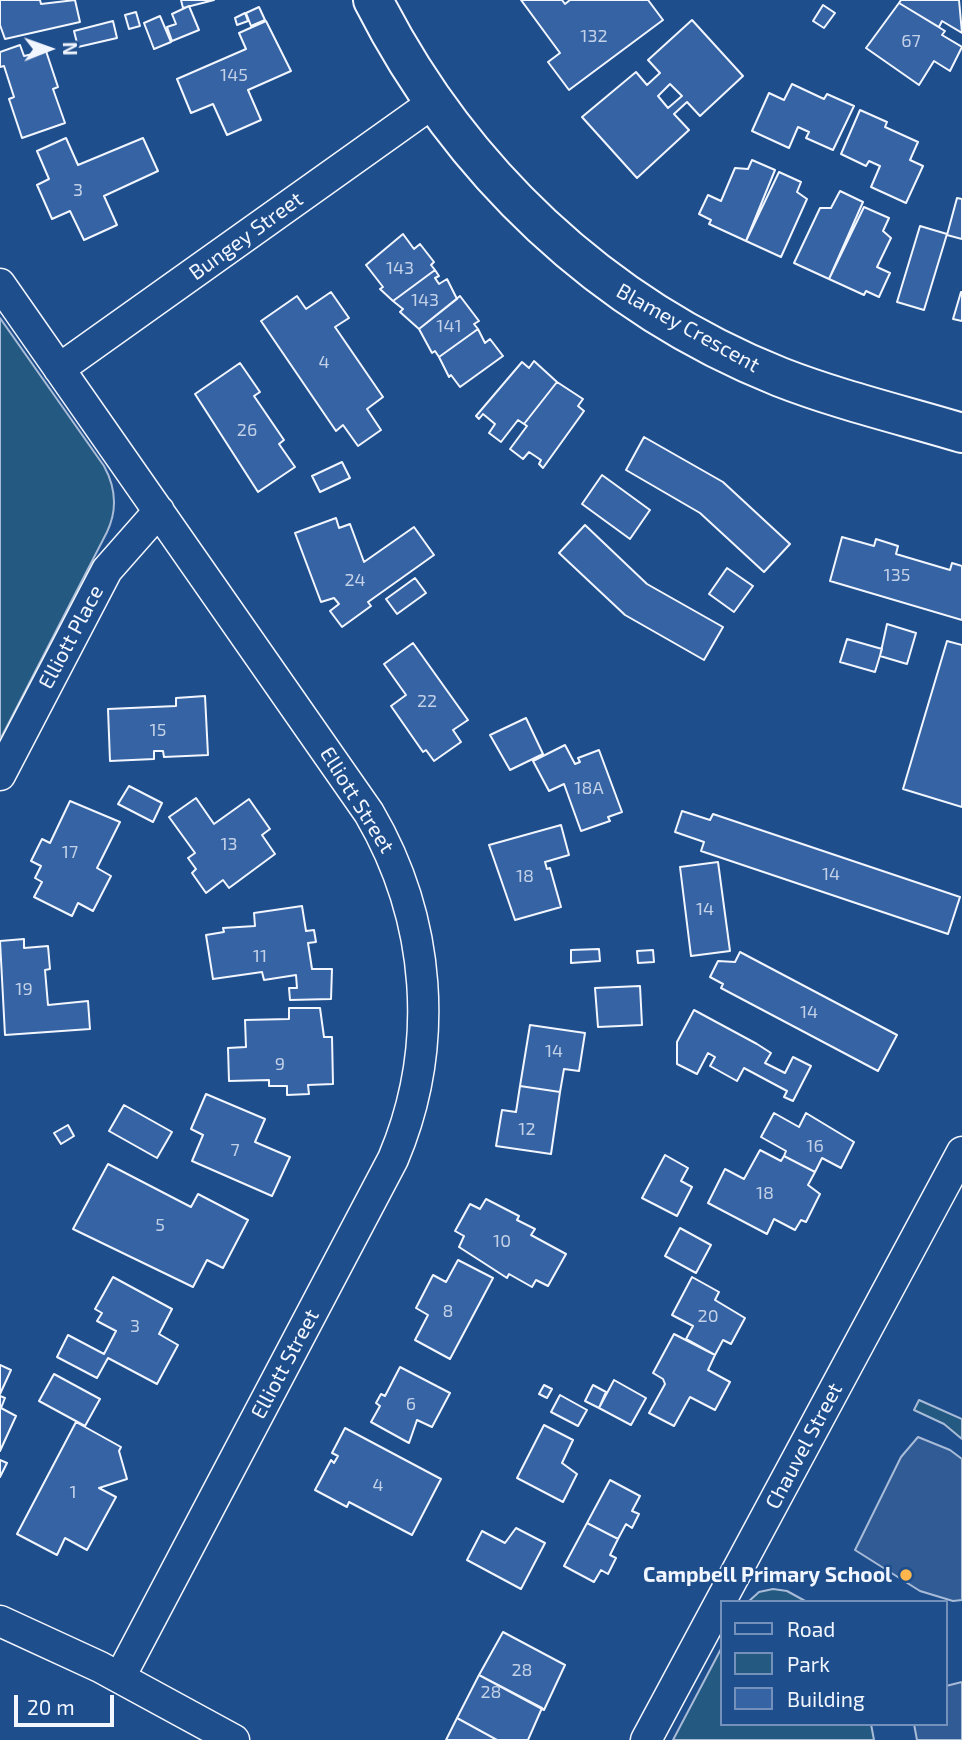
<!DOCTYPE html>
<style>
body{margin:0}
#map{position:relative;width:962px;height:1740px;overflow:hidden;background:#1f4e8c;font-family:"Exo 2",sans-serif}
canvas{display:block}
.legend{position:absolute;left:720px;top:1600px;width:228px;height:126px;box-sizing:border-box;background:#1f4e8c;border:2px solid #7391ba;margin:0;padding:9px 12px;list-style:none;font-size:21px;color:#f2f6ff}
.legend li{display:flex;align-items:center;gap:14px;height:35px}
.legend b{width:35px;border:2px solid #7391ba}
.north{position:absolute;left:14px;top:14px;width:70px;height:70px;-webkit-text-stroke:5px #1f4e8c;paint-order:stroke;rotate:89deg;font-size:19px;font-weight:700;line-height:28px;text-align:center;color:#f2f6ff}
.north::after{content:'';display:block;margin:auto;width:24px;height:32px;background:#f2f6ff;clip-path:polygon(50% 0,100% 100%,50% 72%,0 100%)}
.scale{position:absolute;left:14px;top:1695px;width:100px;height:32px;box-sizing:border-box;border:4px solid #f2f6ff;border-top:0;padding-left:9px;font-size:21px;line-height:24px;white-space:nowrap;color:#f2f6ff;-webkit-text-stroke:5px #1f4e8c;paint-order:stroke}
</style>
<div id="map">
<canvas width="962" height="1740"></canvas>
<ul class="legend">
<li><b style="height:9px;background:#1f4e8c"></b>Road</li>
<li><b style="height:19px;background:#245a82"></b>Park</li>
<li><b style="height:19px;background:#3563a3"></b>Building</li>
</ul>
<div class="north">N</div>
<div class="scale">20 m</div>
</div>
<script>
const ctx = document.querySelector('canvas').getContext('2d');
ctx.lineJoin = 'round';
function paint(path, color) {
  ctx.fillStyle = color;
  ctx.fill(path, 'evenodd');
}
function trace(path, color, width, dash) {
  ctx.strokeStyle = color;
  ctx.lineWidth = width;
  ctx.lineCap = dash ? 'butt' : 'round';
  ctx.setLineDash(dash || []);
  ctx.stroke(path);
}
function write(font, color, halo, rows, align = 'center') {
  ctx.font = font + ' "Exo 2",sans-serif';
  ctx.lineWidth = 5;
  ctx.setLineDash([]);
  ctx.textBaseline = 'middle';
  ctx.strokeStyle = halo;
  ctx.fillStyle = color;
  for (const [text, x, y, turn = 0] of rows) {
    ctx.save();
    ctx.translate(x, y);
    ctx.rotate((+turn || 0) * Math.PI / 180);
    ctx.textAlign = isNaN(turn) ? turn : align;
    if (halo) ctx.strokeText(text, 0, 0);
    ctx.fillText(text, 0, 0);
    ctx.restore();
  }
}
const green = new Path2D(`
 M 0,318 L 104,466 C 116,488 118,509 107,532 L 0,740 Z
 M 919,1400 L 962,1419 L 962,1439 L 944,1424 L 914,1410 Z
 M 773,1589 L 787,1591 L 807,1602 L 748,1602 L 759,1592 Z
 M 722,1647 L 722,1724 L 871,1724 L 874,1740 L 673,1740 Z`);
const parking = new Path2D(`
 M 918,1437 L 950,1450 L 962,1459 L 962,1600 L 953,1601 L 920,1591 L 855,1550 L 901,1457 Z
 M 962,1682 L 962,1740 L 917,1740 L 914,1724 L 946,1724 L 946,1686 Z`);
const building = new Path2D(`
 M 0,0 L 40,0 L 41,4 L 75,0 L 80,22 L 5,39 L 0,25 Z
 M 181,0 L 214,0 L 183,8 Z
 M 521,0 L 562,0 L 565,4 L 570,0 L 648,0 L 663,20 L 569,90 L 548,62 L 560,53 Z
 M 901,0 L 959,0 L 962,33 L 942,21 L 939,27 L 899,3 Z
 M 899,3 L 945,31 L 942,35 L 962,47 L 950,71 L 934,61 L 919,85 L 866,48 Z
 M 823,5 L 835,13 L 824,28 L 813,21 Z
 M 189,6 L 199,30 L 172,41 L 167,27 L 176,24 L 172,14 Z
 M 259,7 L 265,20 L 251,26 L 246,13 Z
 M 136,12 L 140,26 L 129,29 L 125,15 Z
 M 245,13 L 248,21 L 237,25 L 235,18 Z
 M 160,16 L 171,42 L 154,49 L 144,23 Z
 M 692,20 L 743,76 L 700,116 L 687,102 L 674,114 L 689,130 L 637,178 L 582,117 L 636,72 L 647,85 L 660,73 L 648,60 ZM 670,84 L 682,96 L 668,108 L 658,96 Z
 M 113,21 L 117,38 L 78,47 L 74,31 Z
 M 266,21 L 291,71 L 248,90 L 261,120 L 227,135 L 213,104 L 191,113 L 177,79 L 246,49 L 239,33 Z
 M 20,45 L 24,56 L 46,51 L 58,87 L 53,89 L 65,123 L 22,138 L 9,99 L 14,97 L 4,66 L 0,67 L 0,52 Z
 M 792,84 L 824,99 L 827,94 L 854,106 L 833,150 L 806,138 L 809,132 L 798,127 L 789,148 L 752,131 L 769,93 L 784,100 Z
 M 860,110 L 887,122 L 885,127 L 918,142 L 910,160 L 923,166 L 906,203 L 871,187 L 880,166 L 869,161 L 866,166 L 841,154 Z
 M 66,138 L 78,165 L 143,138 L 158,171 L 104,196 L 117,225 L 84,240 L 70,211 L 52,219 L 37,185 L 49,179 L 37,151 Z
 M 752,160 L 775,170 L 746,241 L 709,224 L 711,220 L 699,214 L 708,195 L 721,201 L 735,168 L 748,169 Z
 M 779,172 L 801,182 L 797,192 L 807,199 L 781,257 L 746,241 Z
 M 840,191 L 863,202 L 829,279 L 794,263 L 820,208 L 831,208 Z
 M 957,198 L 962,199 L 962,239 L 947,235 Z
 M 864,207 L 889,218 L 883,231 L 891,238 L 877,267 L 890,273 L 879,297 L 866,291 L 864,295 L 829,279 Z
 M 920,226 L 947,234 L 924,310 L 897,302 Z
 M 403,234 L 414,249 L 420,244 L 434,262 L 431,265 L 435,270 L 393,301 L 380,289 L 383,287 L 366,265 Z
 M 435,270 L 439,276 L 435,278 L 439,284 L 447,279 L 457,299 L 419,329 L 400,312 L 403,309 L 393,301 Z
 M 331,292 L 349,318 L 335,327 L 383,397 L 367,409 L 381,430 L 358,446 L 343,425 L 336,431 L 261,321 L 297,296 L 306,309 Z
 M 961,292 L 962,292 L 962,321 L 953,319 Z
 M 460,296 L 479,321 L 474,324 L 478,329 L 439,357 L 435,351 L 432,353 L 419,329 Z
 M 478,329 L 485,343 L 490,339 L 503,356 L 460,387 L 451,375 L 449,377 L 439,357 Z
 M 534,361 L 557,382 L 524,424 L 518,420 L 501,442 L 489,433 L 495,424 L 483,414 L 479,419 L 476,416 L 522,362 L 529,368 Z
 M 240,363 L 260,392 L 254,396 L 284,440 L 279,444 L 295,467 L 258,492 L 195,394 Z
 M 557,382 L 583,399 L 578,406 L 584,411 L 543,468 L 539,464 L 541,460 L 529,452 L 523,459 L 510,449 L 527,426 L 524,424 Z
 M 644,437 L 723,482 L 790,544 L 764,572 L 700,513 L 626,470 Z
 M 342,462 L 350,478 L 320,492 L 312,476 Z
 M 602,475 L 650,510 L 630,539 L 582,504 Z
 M 336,518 L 339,528 L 350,524 L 364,562 L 414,527 L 434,555 L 368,602 L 371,606 L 342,627 L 330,611 L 339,604 L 334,598 L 321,602 L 295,533 Z
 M 585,525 L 647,584 L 723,627 L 704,660 L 625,615 L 559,553 Z
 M 842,537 L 874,546 L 876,539 L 898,546 L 896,554 L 950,570 L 952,563 L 962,566 L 962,620 L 830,581 Z
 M 727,568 L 753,586 L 734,612 L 709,594 Z
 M 415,578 L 426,593 L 397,614 L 386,599 Z
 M 887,624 L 916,633 L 907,664 L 880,656 Z
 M 847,639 L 882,649 L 875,672 L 840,662 Z
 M 947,641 L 962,645 L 962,807 L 903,789 Z
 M 413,643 L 468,720 L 453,730 L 461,742 L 434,761 L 426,750 L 423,752 L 391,706 L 406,695 L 384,664 Z
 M 205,696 L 208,755 L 164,757 L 163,751 L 154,751 L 154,759 L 110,761 L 108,709 L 176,706 L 176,698 Z
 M 526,718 L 543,754 L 510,770 L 490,735 Z
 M 565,745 L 575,764 L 580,762 L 578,758 L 599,750 L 622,812 L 608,817 L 610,821 L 581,831 L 564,784 L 549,791 L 533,761 Z
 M 129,786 L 162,803 L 153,822 L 118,804 Z
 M 196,798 L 214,824 L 249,799 L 270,829 L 262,835 L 275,854 L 229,888 L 223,880 L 206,893 L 192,873 L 196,869 L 188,858 L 195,853 L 169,817 Z
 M 70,801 L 120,822 L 97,868 L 111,876 L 93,911 L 78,903 L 72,916 L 34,897 L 42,882 L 35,878 L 41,866 L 31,861 L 42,839 L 50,843 Z
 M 682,811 L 710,820 L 713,814 L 960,897 L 948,934 L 701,851 L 704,842 L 675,832 Z
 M 561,825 L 569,855 L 545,862 L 547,869 L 550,868 L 561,907 L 515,920 L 489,845 Z
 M 718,862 L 730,951 L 691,956 L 680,867 Z
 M 302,906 L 306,931 L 314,930 L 316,942 L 308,943 L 312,969 L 332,969 L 331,999 L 290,1000 L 289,988 L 297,988 L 296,975 L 264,980 L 262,972 L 213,979 L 206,935 L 224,932 L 223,928 L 255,926 L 254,913 Z
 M 24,939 L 24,948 L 48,946 L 50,969 L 45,970 L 48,1005 L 88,1001 L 90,1029 L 5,1035 L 0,941 Z
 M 599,949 L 600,961 L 571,963 L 571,950 Z
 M 653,950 L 654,962 L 638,963 L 637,951 Z
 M 740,952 L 897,1035 L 878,1071 L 721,988 L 723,984 L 710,977 L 718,961 L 735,962 Z
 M 640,986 L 642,1025 L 598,1027 L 595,988 Z
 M 289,1008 L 320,1008 L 324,1037 L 332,1037 L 333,1084 L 308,1085 L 309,1094 L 287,1095 L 287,1086 L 269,1086 L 269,1080 L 229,1081 L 228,1048 L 246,1047 L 245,1020 L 289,1019 Z
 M 694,1010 L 757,1044 L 771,1053 L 765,1063 L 785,1073 L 793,1057 L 811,1066 L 793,1101 L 784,1097 L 787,1091 L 744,1068 L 737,1081 L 710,1066 L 715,1057 L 708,1053 L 697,1074 L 677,1064 L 677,1042 Z
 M 530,1025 L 585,1033 L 579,1071 L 564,1069 L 560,1092 L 520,1086 Z
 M 520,1086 L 560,1092 L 551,1154 L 496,1146 L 502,1110 L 516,1112 Z
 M 206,1094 L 265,1119 L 255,1142 L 290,1157 L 272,1196 L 192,1161 L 203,1135 L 191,1129 Z
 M 124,1105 L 172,1132 L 157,1158 L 109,1131 Z
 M 774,1113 L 799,1127 L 806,1113 L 854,1142 L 841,1168 L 822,1158 L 815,1172 L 784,1156 L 786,1151 L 761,1137 Z
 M 68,1125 L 74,1136 L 61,1144 L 54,1133 Z
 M 760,1150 L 781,1161 L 784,1156 L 815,1172 L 808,1185 L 820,1194 L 806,1222 L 801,1220 L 795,1230 L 774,1219 L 767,1234 L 708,1203 L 725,1169 L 744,1179 Z
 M 665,1155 L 688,1168 L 681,1181 L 692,1187 L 677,1216 L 642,1198 Z
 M 108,1164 L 191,1207 L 198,1194 L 248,1220 L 223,1268 L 207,1260 L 193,1287 L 73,1229 Z
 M 486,1199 L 519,1216 L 517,1220 L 535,1229 L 531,1235 L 566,1254 L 548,1286 L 536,1280 L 532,1287 L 509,1274 L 507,1278 L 459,1247 L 464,1236 L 455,1231 L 470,1204 L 480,1209 Z
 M 680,1228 L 711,1245 L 696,1273 L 665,1256 Z
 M 458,1260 L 493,1278 L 450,1359 L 415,1340 L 428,1315 L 416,1308 L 433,1275 L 446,1282 Z
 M 113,1277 L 172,1309 L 159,1334 L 178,1345 L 157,1384 L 108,1358 L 97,1378 L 57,1357 L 68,1335 L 104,1354 L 116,1331 L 97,1321 L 102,1313 L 95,1309 Z
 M 692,1277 L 719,1292 L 715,1300 L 745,1318 L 731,1344 L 723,1340 L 715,1355 L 686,1339 L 693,1326 L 672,1315 Z
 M 674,1334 L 715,1355 L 708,1370 L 730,1382 L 715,1410 L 690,1397 L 674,1426 L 649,1413 L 665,1384 L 663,1379 L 653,1373 Z
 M 0,1365 L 11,1370 L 0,1394 Z
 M 400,1367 L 450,1393 L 432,1427 L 417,1420 L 409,1443 L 371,1422 L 380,1406 L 376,1403 L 381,1394 L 385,1396 Z
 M 54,1374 L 100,1399 L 85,1426 L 39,1401 Z
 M 614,1380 L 646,1398 L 631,1425 L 599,1408 Z
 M 544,1385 L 552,1389 L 547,1398 L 539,1394 Z
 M 593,1385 L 606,1392 L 599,1408 L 585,1401 Z
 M 560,1395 L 587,1410 L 578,1426 L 551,1412 Z
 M 0,1396 L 5,1398 L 1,1408 L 16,1416 L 0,1451 Z
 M 76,1422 L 121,1447 L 119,1451 L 127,1479 L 99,1488 L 116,1497 L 87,1550 L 65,1538 L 57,1555 L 17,1534 Z
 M 544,1425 L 573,1440 L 562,1463 L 577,1474 L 563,1502 L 517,1478 Z
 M 345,1428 L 441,1479 L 412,1535 L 349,1502 L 347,1507 L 315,1490 L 331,1460 L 334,1463 L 338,1456 L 332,1453 Z
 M 0,1460 L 7,1463 L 0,1477 Z
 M 610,1480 L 640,1496 L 632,1511 L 639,1514 L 632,1528 L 626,1524 L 618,1539 L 587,1523 Z
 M 587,1523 L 618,1539 L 610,1555 L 616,1558 L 608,1574 L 601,1570 L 594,1582 L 564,1566 Z
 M 516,1528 L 545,1543 L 521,1589 L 467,1560 L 482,1531 L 505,1543 Z
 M 503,1632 L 565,1665 L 544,1710 L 479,1675 Z
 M 479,1675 L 542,1708 L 528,1740 L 497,1740 L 457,1718 Z
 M 457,1718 L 497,1740 L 446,1740 Z`);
const minor = new Path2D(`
 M 0,284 L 369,813 C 431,919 441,1046 393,1159 L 120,1677
 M 59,369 L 434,102
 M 0,775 L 107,570 L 159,511
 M 0,1621 L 100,1667 L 234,1740
 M 646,1740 L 962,1152`);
const tertiary = new Path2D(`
 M 373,0 C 459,170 602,306 780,377 C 839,400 902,415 962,433`);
const markers = [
 [906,1575,7,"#ffb74d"]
];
const numberNames = [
 ["132",594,36],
 ["67",911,41],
 ["145",234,75],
 ["3",78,190],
 ["143",400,268],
 ["143",425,300],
 ["141",449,326],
 ["4",324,362],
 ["26",247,430],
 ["135",897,575],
 ["24",355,580],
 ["22",427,701],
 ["15",158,730],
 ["18A",589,788],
 ["13",229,844],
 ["17",70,852],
 ["14",831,874],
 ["18",525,876],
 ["14",705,909],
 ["11",260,956],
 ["19",24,989],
 ["14",809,1012],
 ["14",554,1051],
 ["9",280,1064],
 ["12",527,1129],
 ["16",815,1146],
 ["7",235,1150],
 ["18",765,1193],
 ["5",160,1225],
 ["10",502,1241],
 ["8",448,1311],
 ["20",708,1316],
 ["3",135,1326],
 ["6",411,1404],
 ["4",378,1485],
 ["1",73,1492],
 ["28",522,1670],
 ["28",491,1692]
];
const streetNames = [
 ["Bungey Street",246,236,-36],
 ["Blamey Crescent",688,328,29],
 ["Elliott Place",71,637,-62],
 ["Elliott Street",357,800,58],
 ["Elliott Street",285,1364,-62],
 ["Chauvel Street",804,1446,-62]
];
const poiNames = [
 ["Campbell Primary School",892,1575]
];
paint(green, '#245a82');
trace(green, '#a8bbd7', 2);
paint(parking, '#305b95');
trace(parking, '#a8bbd7', 2);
paint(building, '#3563a3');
trace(building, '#f2f6ff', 2);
trace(minor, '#f2f6ff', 33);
trace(tertiary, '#f2f6ff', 42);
trace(minor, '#1f4e8c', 30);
trace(tertiary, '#1f4e8c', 38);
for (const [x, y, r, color] of markers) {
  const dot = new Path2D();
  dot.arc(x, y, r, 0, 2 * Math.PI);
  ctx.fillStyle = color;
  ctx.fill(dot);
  trace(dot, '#1f4e8c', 2.5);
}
write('18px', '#c3d1e8', null, numberNames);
write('21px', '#f2f6ff', '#1f4e8c', streetNames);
write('bold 21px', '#f2f6ff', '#1f4e8c', poiNames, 'right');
</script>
